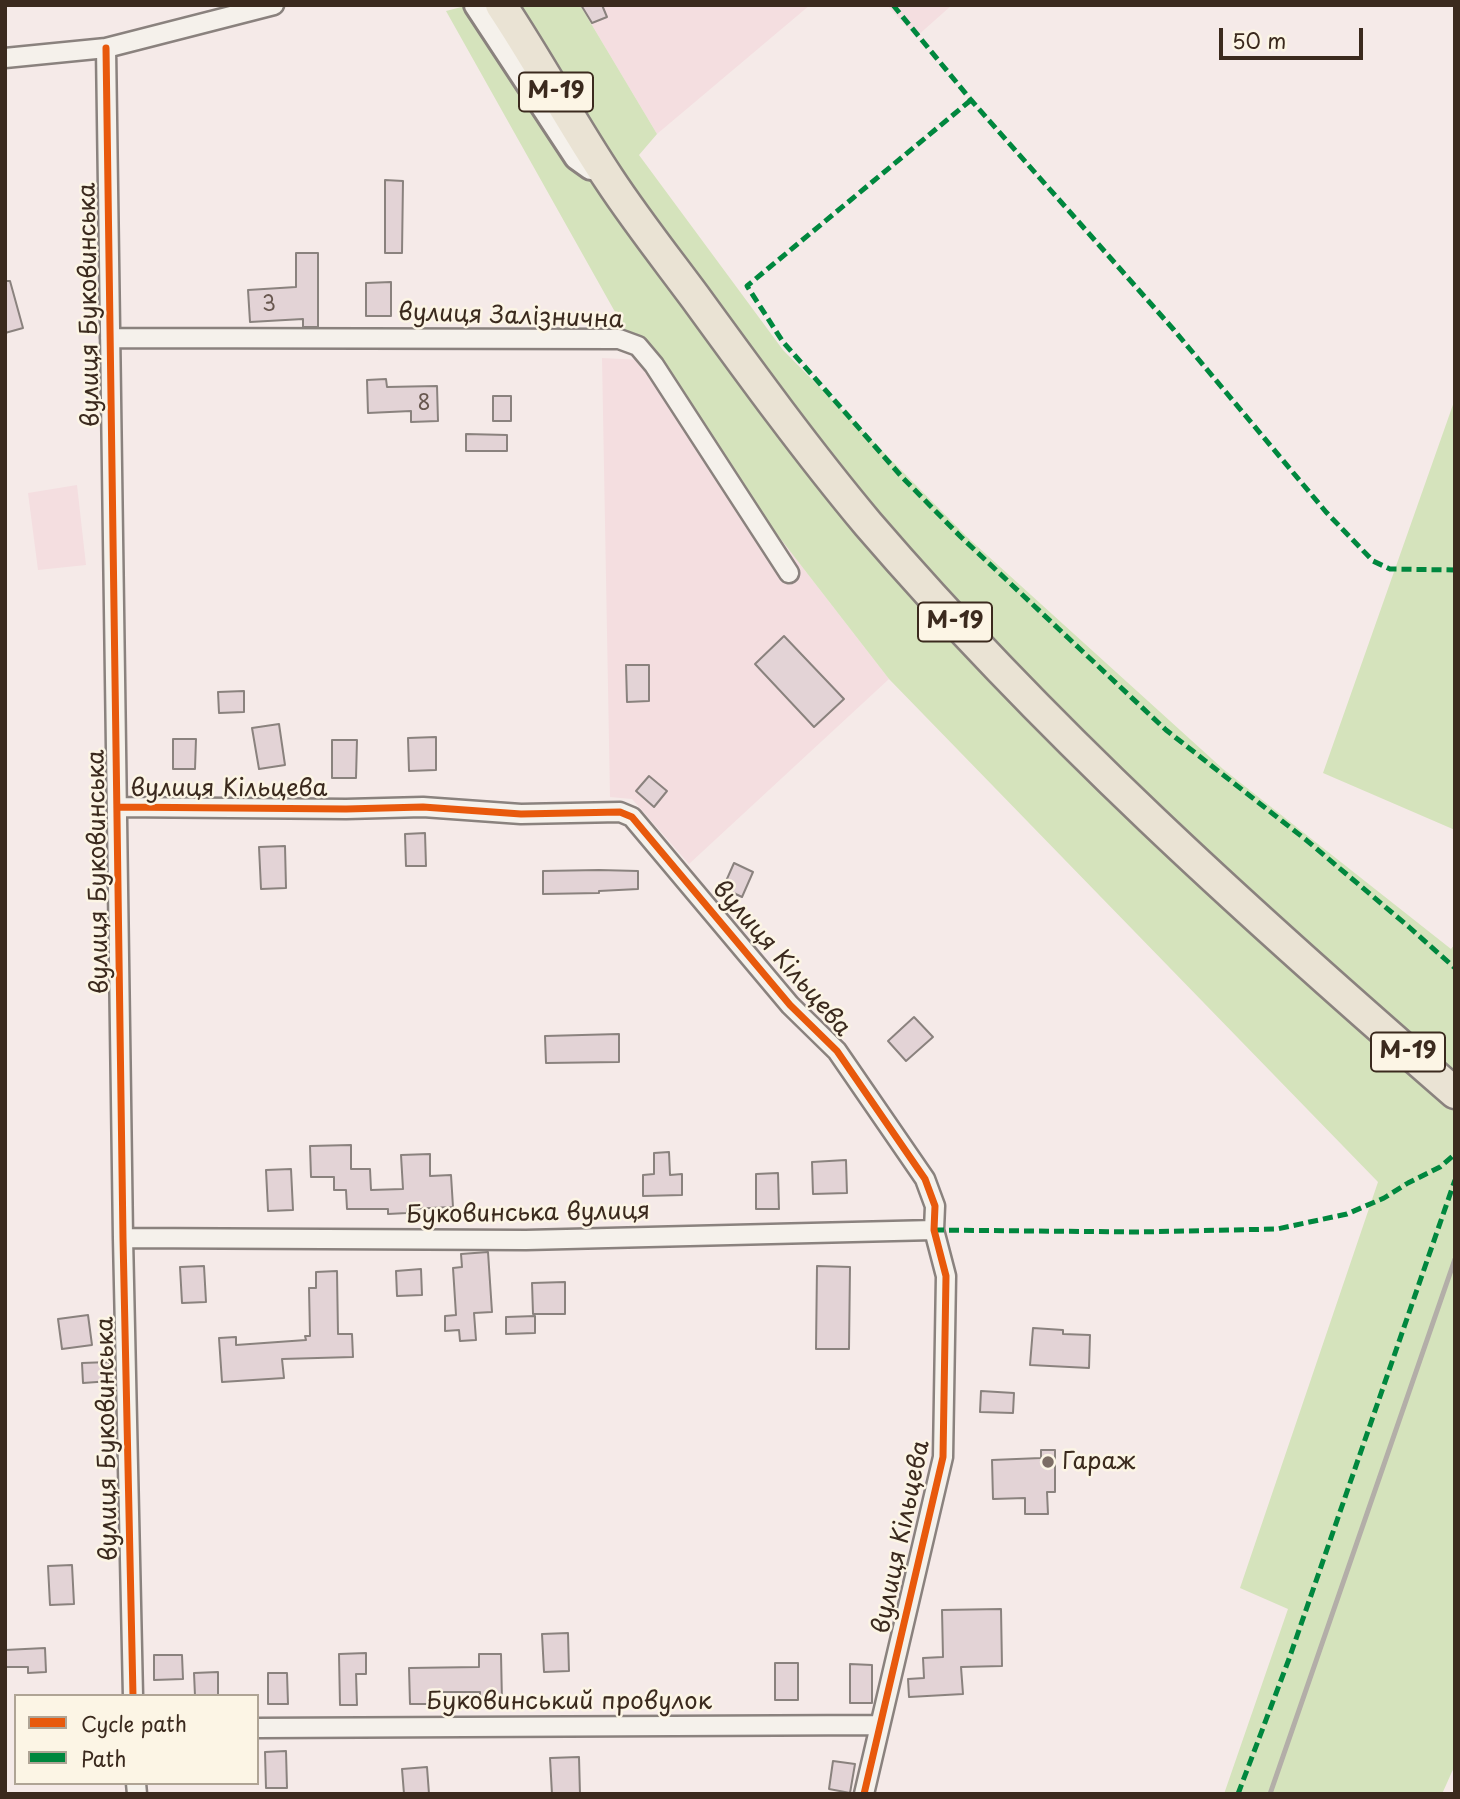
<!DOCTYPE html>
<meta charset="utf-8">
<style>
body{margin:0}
#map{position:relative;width:1460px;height:1799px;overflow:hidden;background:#f5eae8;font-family:"Playpen Sans",sans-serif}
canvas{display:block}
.frame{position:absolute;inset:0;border:7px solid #3b2a1e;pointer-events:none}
.legend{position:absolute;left:14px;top:1694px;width:245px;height:91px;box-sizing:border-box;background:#fcf5e5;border:2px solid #afa495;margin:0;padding:9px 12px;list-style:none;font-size:21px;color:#3b2a1e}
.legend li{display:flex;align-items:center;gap:14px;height:35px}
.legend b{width:35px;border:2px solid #afa495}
.scale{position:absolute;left:1219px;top:28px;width:144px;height:32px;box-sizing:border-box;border:4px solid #3b2a1e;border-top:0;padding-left:9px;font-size:21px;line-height:24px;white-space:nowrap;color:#3b2a1e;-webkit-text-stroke:5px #fcf5e5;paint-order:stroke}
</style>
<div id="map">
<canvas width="1460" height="1799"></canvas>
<div class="frame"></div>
<ul class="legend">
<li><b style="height:9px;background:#e8590c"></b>Cycle path</li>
<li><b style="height:9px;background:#00873e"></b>Path</li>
</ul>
<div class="scale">50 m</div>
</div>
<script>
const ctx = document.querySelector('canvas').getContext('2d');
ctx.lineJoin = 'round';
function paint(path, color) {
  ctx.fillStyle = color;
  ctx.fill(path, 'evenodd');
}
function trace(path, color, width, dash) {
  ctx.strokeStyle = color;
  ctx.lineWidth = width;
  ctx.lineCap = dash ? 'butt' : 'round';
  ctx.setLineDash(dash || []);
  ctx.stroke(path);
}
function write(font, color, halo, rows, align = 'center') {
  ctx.font = font + ' "Playpen Sans",sans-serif';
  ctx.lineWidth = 5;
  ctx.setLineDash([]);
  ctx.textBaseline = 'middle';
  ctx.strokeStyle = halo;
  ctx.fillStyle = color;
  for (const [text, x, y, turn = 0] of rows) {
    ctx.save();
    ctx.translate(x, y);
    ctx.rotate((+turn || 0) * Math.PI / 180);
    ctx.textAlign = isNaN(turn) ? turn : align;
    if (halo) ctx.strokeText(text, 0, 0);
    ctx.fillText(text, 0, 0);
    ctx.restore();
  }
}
const built = new Path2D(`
 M 580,5 L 810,5 L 657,134 Z
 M 887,5 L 952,5 L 916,37 Z
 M 602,358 L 642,360 L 889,679 L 689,864 L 632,799 L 610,797 Z
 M 77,485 L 86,565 L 38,570 L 28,493 Z`);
const green = new Path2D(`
 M 469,5 L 580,5 L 657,134 L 639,155 L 783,350 L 967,537 L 1223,769 L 1451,949 L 1455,944 L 1455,1765 L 1442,1794 L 1224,1794 L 1288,1609 L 1240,1588 L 1378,1182 L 889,679 L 642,360 L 446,11 Z
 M 1455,399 L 1455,830 L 1323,773 Z`);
const building = new Path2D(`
 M 581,5 L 602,5 L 607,17 L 592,23 Z
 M 385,180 L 403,181 L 402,253 L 385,253 Z
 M 296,253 L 318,253 L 318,327 L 303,327 L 303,319 L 250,322 L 248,290 L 296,287 Z
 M 5,281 L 10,281 L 23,328 L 5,333 Z
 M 391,282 L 391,316 L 366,316 L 366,283 Z
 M 386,379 L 387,387 L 437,386 L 438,421 L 411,422 L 411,411 L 368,413 L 367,380 Z
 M 493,396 L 511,396 L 511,421 L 493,421 Z
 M 466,434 L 507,435 L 507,451 L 466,451 Z
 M 784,636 L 844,699 L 814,727 L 755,664 Z
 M 626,665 L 649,665 L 649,701 L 627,702 Z
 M 244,691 L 244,712 L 219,713 L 218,692 Z
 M 279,724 L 285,765 L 259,769 L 252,728 Z
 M 436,737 L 436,770 L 409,771 L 408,738 Z
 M 173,739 L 196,739 L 195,769 L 173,769 Z
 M 332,740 L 357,740 L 356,778 L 332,778 Z
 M 649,776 L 667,791 L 654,807 L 636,791 Z
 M 425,833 L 426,866 L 406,866 L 405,834 Z
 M 285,846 L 286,888 L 261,889 L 259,847 Z
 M 734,863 L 753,872 L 742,897 L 723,888 Z
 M 599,870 L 638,871 L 638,889 L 599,891 L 599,893 L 543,894 L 543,871 Z
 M 914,1017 L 933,1037 L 906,1061 L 888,1041 Z
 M 619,1034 L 619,1062 L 546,1063 L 545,1036 Z
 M 351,1145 L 351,1169 L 370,1169 L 371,1190 L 403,1189 L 401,1155 L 430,1154 L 430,1176 L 451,1175 L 453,1207 L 407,1209 L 407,1213 L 388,1214 L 388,1209 L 347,1209 L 346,1190 L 334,1190 L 334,1177 L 311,1177 L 310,1146 Z
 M 669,1152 L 670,1175 L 682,1174 L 682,1195 L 643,1196 L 643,1175 L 654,1174 L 654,1153 Z
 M 846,1160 L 847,1193 L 813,1194 L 812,1162 Z
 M 291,1169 L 293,1210 L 268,1211 L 266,1170 Z
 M 778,1173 L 779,1209 L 756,1209 L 756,1174 Z
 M 488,1252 L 492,1312 L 474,1313 L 476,1340 L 460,1341 L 459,1330 L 445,1331 L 445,1316 L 456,1315 L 453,1268 L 462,1267 L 461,1254 Z
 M 204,1266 L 206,1302 L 182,1303 L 180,1267 Z
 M 817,1266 L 850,1267 L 849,1349 L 816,1349 Z
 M 421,1269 L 422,1295 L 397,1296 L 396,1271 Z
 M 337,1271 L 338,1334 L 352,1334 L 353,1357 L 282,1359 L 284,1378 L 222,1382 L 219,1338 L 236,1337 L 236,1345 L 306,1340 L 305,1336 L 310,1336 L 309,1288 L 316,1288 L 316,1272 Z
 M 565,1282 L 565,1314 L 533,1314 L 532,1283 Z
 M 88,1315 L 92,1345 L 62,1349 L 58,1319 Z
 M 535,1316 L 535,1333 L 506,1334 L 506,1317 Z
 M 1033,1328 L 1063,1330 L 1063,1334 L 1090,1335 L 1089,1368 L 1030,1365 Z
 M 109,1362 L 111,1381 L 83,1383 L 82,1363 Z
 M 981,1391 L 1014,1393 L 1013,1413 L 980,1412 Z
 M 1041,1450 L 1055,1450 L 1055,1492 L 1047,1492 L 1048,1514 L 1025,1514 L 1025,1498 L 993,1499 L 992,1460 L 1041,1458 Z
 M 72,1565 L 74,1604 L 50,1605 L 48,1566 Z
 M 1001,1609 L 1002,1666 L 961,1667 L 963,1694 L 909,1697 L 908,1679 L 924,1678 L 923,1658 L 943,1657 L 942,1610 Z
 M 568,1633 L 569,1671 L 544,1672 L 542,1634 Z
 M 45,1648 L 46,1672 L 28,1673 L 28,1667 L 5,1667 L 5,1650 Z
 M 366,1653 L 366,1674 L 356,1674 L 357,1705 L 340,1705 L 339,1654 Z
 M 479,1654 L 501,1654 L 502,1702 L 480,1703 L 480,1692 L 431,1692 L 431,1704 L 410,1704 L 409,1668 L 479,1667 Z
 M 154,1655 L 182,1655 L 183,1679 L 154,1680 Z
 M 775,1663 L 798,1663 L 798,1700 L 775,1700 Z
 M 850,1664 L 872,1665 L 872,1703 L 850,1703 Z
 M 218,1672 L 218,1696 L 195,1696 L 194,1673 Z
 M 268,1673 L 287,1673 L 288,1704 L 268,1704 Z
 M 286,1751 L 287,1788 L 266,1788 L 265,1752 Z
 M 579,1757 L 580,1794 L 552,1794 L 550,1758 Z
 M 833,1761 L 855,1764 L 850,1793 L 829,1789 Z
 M 427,1767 L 429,1794 L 404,1794 L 402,1769 Z`);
const minor = new Path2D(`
 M 106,48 L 123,1238 L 133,1696
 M 5,58 L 106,48 L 274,5
 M 110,338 L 619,339 L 638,346 L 654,365 L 789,573
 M 117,807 L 346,809 L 423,807 L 521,814 L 620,812 L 632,817 L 790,1005 L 837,1051 L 925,1179 L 935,1206 L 934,1230 L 946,1276 L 943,1457 L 864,1794
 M 123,1238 L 526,1240 L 934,1230
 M 257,1728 L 880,1725
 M 136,1783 L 137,1794`);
const secondary = new Path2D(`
 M 477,5 L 577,157 L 591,167`);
const trunk = new Path2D(`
 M 501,5 C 539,62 571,122 609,179 C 636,220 666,258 695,297 C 751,374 807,451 868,524 C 1046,731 1249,914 1455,1093`);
const rail = new Path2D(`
 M 1270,1794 L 1455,1259`);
const quiet = new Path2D(`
 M 893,5 L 971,100 L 1174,330 L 1326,512 L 1373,561 L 1390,569 L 1455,570
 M 971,100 L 747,286 L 783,342 L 902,477 L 961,537 L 1166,730 L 1305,839 L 1409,927 L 1455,968
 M 934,1230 L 1138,1232 L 1277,1229 L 1347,1214 L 1384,1198 L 1408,1183 L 1440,1167 L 1455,1154
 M 1238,1794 L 1289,1659 L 1455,1180`);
const cycleway = new Path2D(`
 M 106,48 L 123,1238 L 133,1696
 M 117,807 L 346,809 L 423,807 L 521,814 L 620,812 L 632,817 L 790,1005 L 837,1051 L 925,1179 L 935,1206 L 934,1230 L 946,1276 L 943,1457 L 864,1794`);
const markers = [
 [1048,1462,7,"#7c6d65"]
];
const numberNames = [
 ["3",269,305],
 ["8",424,404]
];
const shields = [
 [556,92,74],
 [955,622,74],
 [1408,1052,74]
];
const shieldNames = [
 ["М-19",556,92],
 ["М-19",955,622],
 ["М-19",1408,1052]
];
const streetNames = [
 ["вулиця Буковинська",90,305,-91],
 ["вулиця Залізнична",511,317,2],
 ["вулиця Кільцева",229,789],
 ["вулиця Буковинська",99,872,-91],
 ["вулиця Кільцева",781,959,49],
 ["Буковинська вулиця",528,1214,-1],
 ["вулиця Буковинська",108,1439,-91],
 ["вулиця Кільцева",902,1537,-78],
 ["Буковинський провулок",569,1702]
];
const poiNames = [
 ["Гараж",1062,1462]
];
paint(built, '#f4dee0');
paint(green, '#d5e3bc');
paint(building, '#e3d3d6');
trace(building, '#8a827e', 2);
trace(minor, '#8a827e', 23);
trace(secondary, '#8a827e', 30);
trace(trunk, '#8a827e', 35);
trace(minor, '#f5f1eb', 18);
trace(secondary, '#f5f1eb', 24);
trace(trunk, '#eae3d4', 30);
trace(rail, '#b3aea8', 5);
trace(quiet, '#00873e', 5, [10, 5]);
trace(cycleway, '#e8590c', 7);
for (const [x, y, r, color] of markers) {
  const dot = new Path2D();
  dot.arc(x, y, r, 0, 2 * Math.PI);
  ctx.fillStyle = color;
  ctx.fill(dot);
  trace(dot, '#fcf5e5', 2.5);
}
write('21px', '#68574f', null, numberNames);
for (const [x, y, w] of shields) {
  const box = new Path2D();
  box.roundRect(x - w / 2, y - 19.5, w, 39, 5);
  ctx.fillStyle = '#fcf5e5';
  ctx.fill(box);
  trace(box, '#3b2a1e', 2);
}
write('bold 23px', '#3b2a1e', null, shieldNames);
write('24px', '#3b2a1e', '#fcf5e5', streetNames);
write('24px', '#3b2a1e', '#fcf5e5', poiNames, 'left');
</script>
